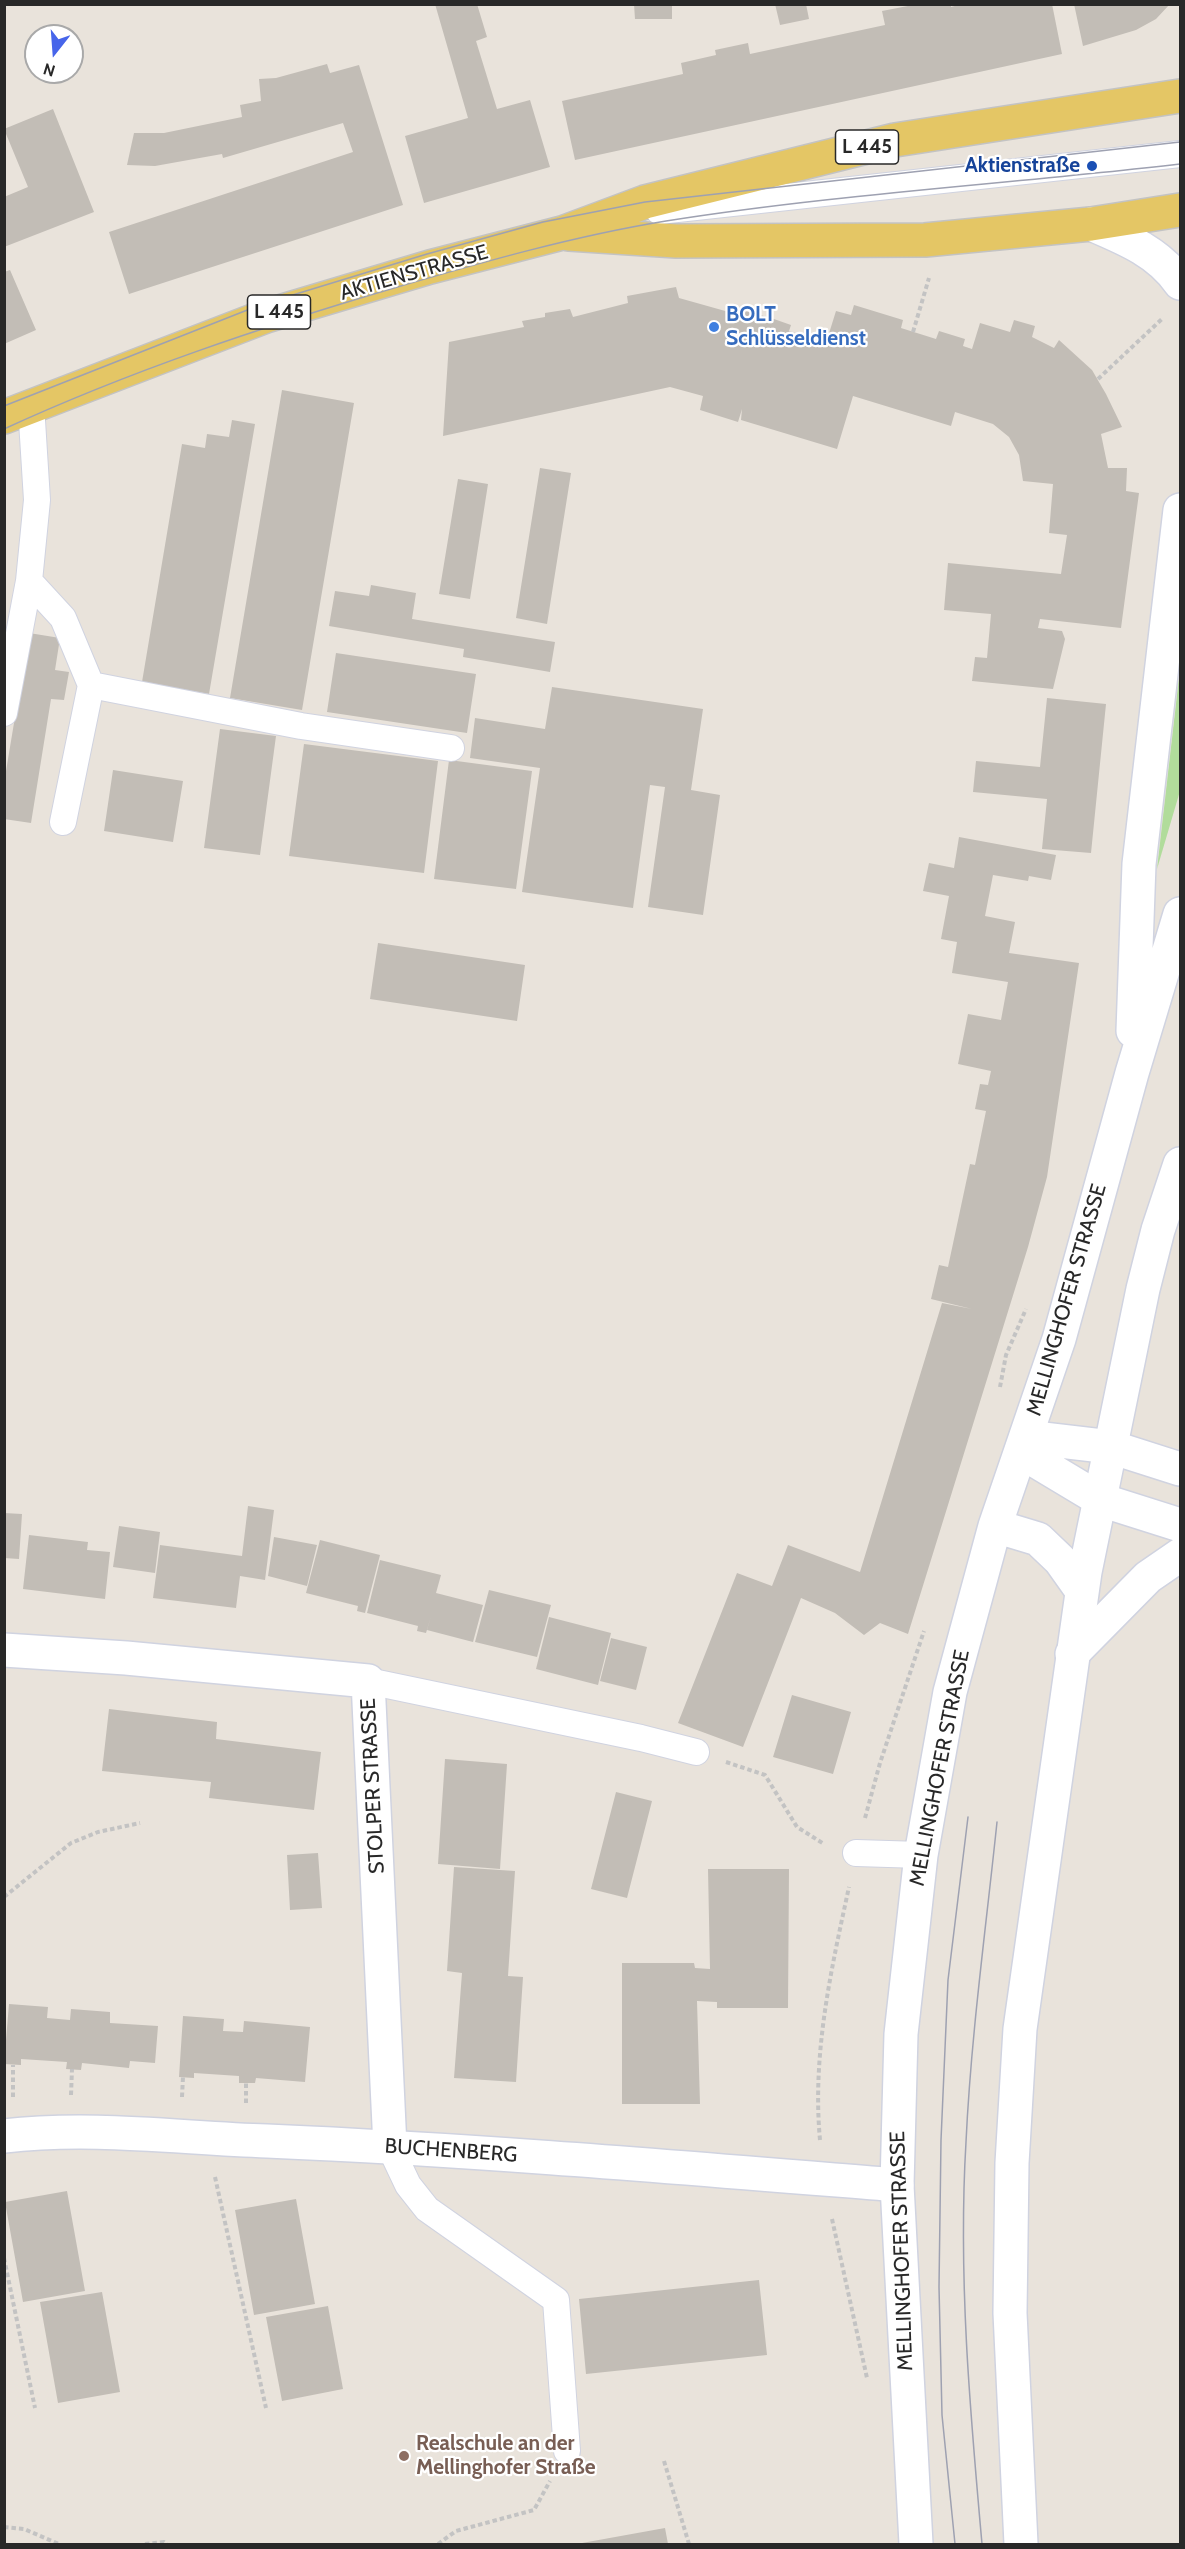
<!DOCTYPE html>
<meta charset="utf-8">
<style>
body{margin:0}
#map{position:relative;width:1185px;height:2549px;overflow:hidden;background:#e9e3db;font-family:Cabin,sans-serif}
canvas{display:block}
.frame{position:absolute;inset:0;border:6px solid #282828;pointer-events:none}
.north{position:absolute;left:24px;top:24px;width:60px;height:60px;box-sizing:border-box;background:#fff;border:2px solid #a9a9a9;border-radius:50%;rotate:197deg;font-size:16px;font-weight:700;line-height:24px;text-align:center;color:#282828}
.north::after{content:'';display:block;margin:auto;width:21px;height:27px;background:#4765ea;clip-path:polygon(50% 0,100% 100%,50% 72%,0 100%)}
</style>
<div id="map">
<canvas width="1185" height="2549"></canvas>
<div class="frame"></div>
<div class="north">N</div>
</div>
<script>
const ctx = document.querySelector('canvas').getContext('2d');
ctx.lineJoin = 'round';
function paint(path, color) {
  ctx.fillStyle = color;
  ctx.fill(path, 'evenodd');
}
function trace(path, color, width, dash) {
  ctx.strokeStyle = color;
  ctx.lineWidth = width;
  ctx.lineCap = dash ? 'butt' : 'round';
  ctx.setLineDash(dash || []);
  ctx.stroke(path);
}
function write(font, color, halo, rows, align = 'center') {
  ctx.font = font + ' Cabin,sans-serif';
  ctx.lineWidth = 4.5;
  ctx.setLineDash([]);
  ctx.textBaseline = 'middle';
  ctx.strokeStyle = halo;
  ctx.fillStyle = color;
  for (const [text, x, y, turn = 0] of rows) {
    ctx.save();
    ctx.translate(x, y);
    ctx.rotate((+turn || 0) * Math.PI / 180);
    ctx.textAlign = isNaN(turn) ? turn : align;
    if (halo) ctx.strokeText(text, 0, 0);
    ctx.fillText(text, 0, 0);
    ctx.restore();
  }
}
const green = new Path2D(`
 M 1180,669 L 1180,791 L 1157,869 Z`);
const building = new Path2D(`
 M 435,4 L 477,4 L 487,37 L 476,41 L 497,109 L 530,100 L 550,167 L 424,203 L 405,136 L 468,118 Z
 M 634,4 L 672,4 L 672,19 L 635,19 Z
 M 775,4 L 806,4 L 809,19 L 780,25 Z
 M 962,4 L 1052,4 L 1062,54 L 575,160 L 562,101 L 683,74 L 681,63 L 716,55 L 715,50 L 748,43 L 750,54 L 885,25 L 882,11 L 913,5 L 951,5 L 951,7 Z
 M 1074,4 L 1170,4 L 1156,19 L 1136,30 L 1083,46 Z
 M 327,64 L 330,73 L 359,65 L 403,205 L 129,294 L 109,232 L 353,152 L 343,123 L 223,158 L 222,154 L 155,166 L 127,165 L 134,133 L 164,133 L 242,117 L 240,105 L 261,101 L 259,79 L 276,78 Z
 M 53,109 L 94,212 L 4,247 L 4,197 L 28,187 L 4,129 Z
 M 10,270 L 36,330 L 4,344 L 4,272 Z
 M 676,287 L 679,298 L 743,316 L 745,311 L 771,318 L 791,325 L 789,331 L 826,343 L 836,311 L 851,315 L 854,305 L 903,320 L 901,328 L 936,339 L 939,331 L 965,339 L 963,346 L 972,349 L 980,323 L 1010,332 L 1014,320 L 1035,326 L 1032,337 L 1054,348 L 1059,340 L 1092,370 L 1106,394 L 1122,427 L 1101,434 L 1108,468 L 1127,468 L 1126,491 L 1139,493 L 1121,628 L 1040,619 L 1038,628 L 1062,631 L 1065,639 L 1053,689 L 972,681 L 975,657 L 987,658 L 991,614 L 944,610 L 948,563 L 1061,574 L 1067,535 L 1049,533 L 1053,484 L 1023,481 L 1019,455 L 1009,437 L 993,424 L 955,412 L 951,426 L 853,396 L 837,449 L 741,420 L 742,409 L 738,422 L 700,410 L 703,396 L 670,387 L 443,436 L 449,342 L 524,327 L 522,321 L 545,317 L 545,313 L 570,309 L 573,317 L 628,303 L 627,296 Z
 M 282,390 L 354,403 L 302,710 L 230,698 Z
 M 232,420 L 255,424 L 209,694 L 142,682 L 182,444 L 205,448 L 207,434 L 229,437 Z
 M 540,468 L 571,473 L 547,624 L 516,618 Z
 M 458,479 L 488,484 L 470,599 L 439,594 Z
 M 371,585 L 416,593 L 412,619 L 555,642 L 550,672 L 463,657 L 464,649 L 329,626 L 335,591 L 369,596 Z
 M 29,633 L 60,638 L 55,670 L 69,672 L 64,700 L 51,699 L 31,823 L 4,819 L 4,783 Z
 M 336,653 L 476,674 L 467,733 L 327,712 Z
 M 552,687 L 703,709 L 691,790 L 720,795 L 703,915 L 648,907 L 665,787 L 650,785 L 633,908 L 522,892 L 540,768 L 470,758 L 475,718 L 545,729 Z
 M 1047,698 L 1106,704 L 1091,853 L 1042,849 L 1047,799 L 973,792 L 976,761 L 1040,767 Z
 M 220,729 L 276,736 L 260,855 L 204,848 Z
 M 304,744 L 438,761 L 424,873 L 289,856 Z
 M 449,760 L 532,771 L 516,889 L 434,879 Z
 M 113,770 L 183,781 L 173,842 L 104,831 Z
 M 959,837 L 1056,855 L 1051,880 L 1029,876 L 1028,881 L 993,875 L 985,916 L 1015,922 L 1009,953 L 1079,963 L 1047,1177 L 1028,1247 L 908,1634 L 880,1623 L 864,1635 L 835,1613 L 801,1598 L 743,1747 L 678,1723 L 737,1573 L 772,1586 L 788,1545 L 860,1572 L 942,1303 L 972,1309 L 931,1299 L 939,1265 L 948,1267 L 970,1164 L 975,1165 L 986,1111 L 975,1109 L 980,1084 L 988,1085 L 991,1071 L 958,1064 L 968,1014 L 1001,1020 L 1008,982 L 952,973 L 957,942 L 941,939 L 949,896 L 923,891 L 929,863 L 954,868 Z
 M 378,943 L 525,965 L 517,1021 L 370,999 Z
 M 248,1506 L 274,1510 L 265,1580 L 240,1576 L 236,1608 L 153,1598 L 160,1545 L 242,1556 Z
 M 4,1513 L 22,1514 L 19,1559 L 4,1558 Z
 M 119,1526 L 160,1532 L 155,1573 L 113,1567 Z
 M 29,1535 L 88,1542 L 87,1550 L 110,1552 L 105,1599 L 23,1589 Z
 M 274,1537 L 317,1545 L 307,1586 L 268,1576 Z
 M 320,1540 L 380,1555 L 365,1613 L 357,1611 L 358,1606 L 306,1593 Z
 M 380,1560 L 441,1575 L 436,1593 L 483,1605 L 473,1642 L 427,1630 L 431,1616 L 426,1633 L 417,1631 L 418,1626 L 367,1613 Z
 M 489,1590 L 551,1605 L 537,1657 L 475,1642 Z
 M 549,1617 L 611,1633 L 598,1685 L 536,1669 Z
 M 611,1638 L 647,1647 L 636,1690 L 600,1681 Z
 M 792,1695 L 851,1712 L 833,1774 L 773,1757 Z
 M 109,1709 L 217,1722 L 216,1739 L 321,1752 L 314,1810 L 209,1798 L 211,1782 L 102,1771 Z
 M 445,1759 L 507,1764 L 500,1869 L 438,1864 Z
 M 616,1792 L 652,1801 L 627,1898 L 591,1889 Z
 M 318,1853 L 322,1908 L 290,1910 L 287,1855 Z
 M 454,1867 L 515,1871 L 508,1976 L 523,1977 L 516,2082 L 454,2078 L 462,1973 L 447,1971 Z
 M 708,1869 L 789,1869 L 788,2008 L 717,2008 L 717,2002 L 697,2001 L 700,2104 L 622,2104 L 622,1963 L 694,1963 L 695,1968 L 710,1969 Z
 M 9,2004 L 48,2007 L 47,2018 L 70,2020 L 71,2009 L 110,2012 L 110,2023 L 158,2026 L 155,2063 L 130,2061 L 129,2068 L 82,2063 L 81,2070 L 66,2069 L 67,2062 L 21,2059 L 21,2065 L 4,2064 Z
 M 183,2016 L 224,2019 L 223,2031 L 243,2032 L 244,2021 L 310,2027 L 305,2082 L 256,2078 L 255,2083 L 239,2083 L 239,2076 L 194,2073 L 194,2078 L 179,2077 Z
 M 67,2191 L 85,2291 L 23,2302 L 5,2202 Z
 M 296,2199 L 315,2304 L 254,2315 L 235,2210 Z
 M 759,2280 L 767,2355 L 586,2374 L 579,2299 Z
 M 102,2292 L 120,2392 L 58,2403 L 40,2302 Z
 M 328,2306 L 343,2389 L 282,2401 L 266,2317 Z
 M 665,2528 L 668,2544 L 582,2544 L 582,2543 Z`);
const path = new Path2D(`
 M 913,332 L 929,278
 M 1098,379 L 1163,318
 M 1000,1387 L 1006,1355 L 1026,1309
 M 726,1762 L 765,1775 L 797,1827 L 824,1844
 M 865,1818 L 880,1763 L 924,1631
 M 4,1897 L 71,1843 L 98,1832 L 140,1823
 M 71,2095 L 72,2069
 M 13,2097 L 13,2065
 M 182,2097 L 183,2077
 M 246,2103 L 246,2083
 M 820,2140 C 812,2054 831,1970 849,1887
 M 215,2177 L 266,2408
 M 832,2219 L 867,2378
 M 4,2258 L 35,2408
 M 664,2461 L 689,2544
 M 4,2527 L 24,2529 L 59,2544
 M 145,2544 L 164,2542 L 167,2544
 M 438,2544 L 456,2531 L 534,2510 L 550,2481`);
const service = new Path2D(`
 M 659,211 L 1180,154
 M 29,581 L 63,618 L 91,685 L 63,822
 M 91,685 L 301,726 L 451,748
 M 4,713 L 29,581 L 37,500 L 31,405
 M 368,1681 L 641,1738 L 696,1752
 M 856,1853 L 921,1855
 M 390,2147 L 408,2185 L 427,2209 L 556,2300 L 567,2451`);
const minor = new Path2D(`
 M 1026,1437 L 1111,1447 L 1180,1469
 M 1021,1452 L 1101,1500 L 1180,1525
 M 4,1650 L 126,1658 L 368,1681 L 390,2147
 M 1072,1654 L 1148,1577 L 1180,1555
 M 4,2136 C 93,2126 179,2138 267,2141 C 477,2150 687,2168 897,2185`);
const secondary = new Path2D(`
 M 1091,224 C 1124,238 1159,252 1180,283
 M 1133,1031 L 1139,864 L 1180,510
 M 995,1526 L 1038,1539 L 1060,1560 L 1082,1591
 M 916,2544 L 897,2185 L 901,2034 L 921,1855 L 950,1692 L 995,1526 L 1059,1339 L 1132,1073 L 1180,914
 M 1021,2544 L 1010,2313 L 1012,2163 L 1020,2029 L 1085,1572 L 1143,1289 L 1158,1230 L 1180,1164`);
const primary = new Path2D(`
 M 569,234 L 676,241 L 925,240 L 1091,224 L 1180,210
 M 4,417 L 266,316 L 430,267 L 562,233 L 645,202 L 895,140 L 1180,96`);
const tram = new Path2D(`
 M 4,406 L 260,305 L 427,254 L 543,222 L 645,202 L 1180,142
 M 4,429 C 130,371 262,327 394,288 C 483,262 574,236 666,221 C 836,194 1009,184 1180,164
 M 955,2544 L 942,2415 L 939,2287 L 941,2140 L 948,1980 L 968,1817
 M 982,2544 C 970,2411 958,2276 966,2142 C 971,2035 986,1928 997,1822`);
const markers = [
 [1092,166,6,"#1a4fb4"],
 [714,327,6,"#3f7fe0"],
 [404,2456,6,"#8d6e63"]
];
const shields = [
 [867,147,63],
 [279,312,63]
];
const shieldNames = [
 ["L 445",867,147],
 ["L 445",279,312]
];
const transitNames = [
 ["Aktienstraße",1080,166]
];
const streetNames = [
 ["AKTIENSTRASSE",414,273,-16],
 ["MELLINGHOFER STRASSE",1067,1300,-74],
 ["MELLINGHOFER STRASSE",940,1768,-79],
 ["STOLPER STRASSE",373,1786,-93],
 ["BUCHENBERG",451,2151,4],
 ["MELLINGHOFER STRASSE",902,2251,-92]
];
const shopNames = [
 ["BOLT",726,315],
 ["Schlüsseldienst",726,339]
];
const educationNames = [
 ["Realschule an der",416,2444],
 ["Mellinghofer Straße",416,2468]
];
paint(green, '#b1dc9b');
paint(building, '#c2bdb6');
trace(service, '#d0d3e0', 28);
trace(minor, '#d0d3e0', 36);
trace(secondary, '#d0d3e0', 36);
trace(primary, '#c3c3c3', 36);
trace(path, '#c3c3c3', 4, [4.5, 3]);
trace(service, '#fff', 26);
trace(minor, '#fff', 33);
trace(secondary, '#fff', 33);
trace(primary, '#e4c665', 33);
trace(tram, '#9ea1b1', 1.5);
for (const [x, y, r, color] of markers) {
  const dot = new Path2D();
  dot.arc(x, y, r, 0, 2 * Math.PI);
  ctx.fillStyle = color;
  ctx.fill(dot);
  trace(dot, '#fff', 2);
}
for (const [x, y, w] of shields) {
  const box = new Path2D();
  box.roundRect(x - w / 2, y - 17, w, 34, 4.5);
  ctx.fillStyle = '#fff';
  ctx.fill(box);
  trace(box, '#282828', 1.5);
}
write('bold 20px', '#282828', null, shieldNames);
write('bold 21px', '#164399', '#fff', transitNames, 'right');
write('21px', '#282828', '#fff', streetNames);
write('bold 21px', '#366cbe', '#fff', shopNames, 'left');
write('bold 21px', '#785e54', '#fff', educationNames, 'left');
</script>
